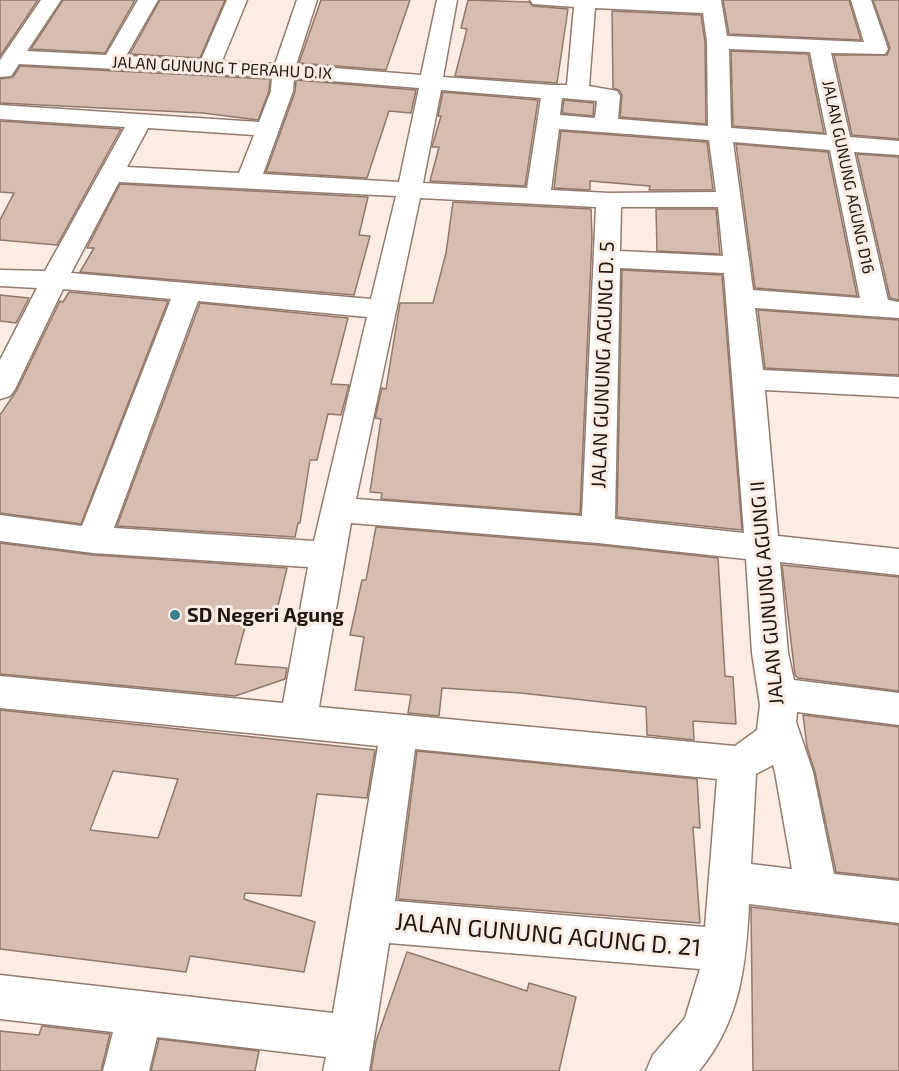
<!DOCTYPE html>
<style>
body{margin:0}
canvas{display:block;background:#fcece3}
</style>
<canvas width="899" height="1071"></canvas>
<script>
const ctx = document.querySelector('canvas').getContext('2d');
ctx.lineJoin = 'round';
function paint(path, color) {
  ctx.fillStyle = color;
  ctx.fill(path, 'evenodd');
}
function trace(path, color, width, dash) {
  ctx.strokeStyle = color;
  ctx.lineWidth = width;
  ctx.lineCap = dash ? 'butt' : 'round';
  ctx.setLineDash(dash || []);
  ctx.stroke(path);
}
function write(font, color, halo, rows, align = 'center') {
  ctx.font = font + ' "Exo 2",sans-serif';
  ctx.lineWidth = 6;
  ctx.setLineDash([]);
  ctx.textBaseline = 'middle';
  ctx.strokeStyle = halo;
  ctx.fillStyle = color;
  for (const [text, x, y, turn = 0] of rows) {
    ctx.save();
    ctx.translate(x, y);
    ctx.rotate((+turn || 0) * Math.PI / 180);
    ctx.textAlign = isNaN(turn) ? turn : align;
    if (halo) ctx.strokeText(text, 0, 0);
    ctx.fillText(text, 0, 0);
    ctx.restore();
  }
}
const building = new Path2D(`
 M 0,0 L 38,0 L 0,56 Z
 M 63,0 L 135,0 L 105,53 L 31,49 Z
 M 160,0 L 225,0 L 200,58 L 130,54 Z
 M 321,0 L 410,0 L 386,70 L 299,63 Z
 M 468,0 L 529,2 L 533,6 L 568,9 L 557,83 L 455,76 L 467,29 L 461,28 Z
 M 723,0 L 849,0 L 861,40 L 729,34 Z
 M 873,0 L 899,0 L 899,139 L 852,135 L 834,55 L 887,55 L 890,48 Z
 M 612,11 L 701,15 L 705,42 L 706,124 L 620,117 L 622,95 L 619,90 L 613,88 Z
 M 731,51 L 808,54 L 824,133 L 733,126 Z
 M 20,66 L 270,79 L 269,91 L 258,120 L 203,113 L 0,103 L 0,79 L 13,77 Z
 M 296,80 L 416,90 L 411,113 L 389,111 L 367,178 L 266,172 L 295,92 Z
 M 443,92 L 538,100 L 525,186 L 430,181 L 439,147 L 432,147 L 441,116 L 438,116 Z
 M 564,100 L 594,103 L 593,116 L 562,113 Z
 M 0,121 L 121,129 L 57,245 L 0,240 L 0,220 L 14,193 L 0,192 Z
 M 561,131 L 707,142 L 713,190 L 649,190 L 650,186 L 590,181 L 590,190 L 554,188 Z
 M 736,144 L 828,152 L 857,296 L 755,288 Z
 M 857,154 L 899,157 L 899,300 L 890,298 Z
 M 120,184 L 368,197 L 359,235 L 370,236 L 354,295 L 80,272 L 94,248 L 87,248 Z
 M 453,202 L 591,209 L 592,238 L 580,514 L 381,499 L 382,493 L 370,492 L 381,419 L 375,418 L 382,388 L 386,389 L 400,303 L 433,303 L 446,253 Z
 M 656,209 L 716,209 L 720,254 L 657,251 Z
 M 622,270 L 722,275 L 742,530 L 617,517 Z
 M 69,292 L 168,301 L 81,524 L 0,513 L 0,415 L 17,390 L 60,301 L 63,302 Z
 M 0,295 L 29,298 L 16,323 L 0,321 Z
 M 200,303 L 348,318 L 331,384 L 349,385 L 341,415 L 328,414 L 317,460 L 310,460 L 300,523 L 298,523 L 295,537 L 117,526 Z
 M 758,310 L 899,320 L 899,375 L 765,368 Z
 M 376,527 L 598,545 L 718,558 L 725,676 L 733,677 L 736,724 L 693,721 L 694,740 L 647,735 L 646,707 L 521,693 L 442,688 L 439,716 L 408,713 L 411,695 L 355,690 L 364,637 L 350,635 L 362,580 L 366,580 Z
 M 0,543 L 93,555 L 287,568 L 276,614 L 249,612 L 235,664 L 287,668 L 285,679 L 235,696 L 0,674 Z
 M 782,565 L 899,577 L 899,691 L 798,678 L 795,675 Z
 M 0,710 L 375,750 L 367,798 L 317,794 L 301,896 L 245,893 L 244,899 L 315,922 L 304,972 L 190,956 L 186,972 L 0,949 ZM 113,771 L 178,779 L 158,838 L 90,830 Z
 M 803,715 L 899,727 L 899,879 L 836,872 L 815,772 L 807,747 Z
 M 417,751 L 697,779 L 700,828 L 693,827 L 700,923 L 398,899 Z
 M 751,907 L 899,925 L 899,1071 L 753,1071 Z
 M 407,952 L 527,991 L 529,983 L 576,997 L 559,1071 L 371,1071 L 376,1041 Z
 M 42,1026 L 110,1034 L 101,1071 L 0,1071 L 0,1031 L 39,1035 Z
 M 159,1039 L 259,1051 L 255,1071 L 151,1071 Z`);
const minor = new Path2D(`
 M 41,0 L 61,0 L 27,51 L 106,55 L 138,0 L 158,0 L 126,56 L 201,60 L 227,0 L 247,0 L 222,61 L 275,64 L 297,0 L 317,0 L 296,65 L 421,75 L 437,0 L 457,0 L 443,77 L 552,85 L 567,85 L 574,7 L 533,4 L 530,0 L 721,0 L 727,36 L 864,42 L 851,0 L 871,0 L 888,49 L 885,54 L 831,53 L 850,137 L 899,141 L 899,155 L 854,152 L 888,300 L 899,302 L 899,318 L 755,308 L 763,370 L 899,377 L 899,397 L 765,390 L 778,536 L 899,549 L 899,575 L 780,562 L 788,653 L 794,680 L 899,693 L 899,725 L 797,712 L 796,722 L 813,772 L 834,874 L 899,881 L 899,923 L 749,904 C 746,967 740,1021 699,1071 L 646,1071 L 653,1055 L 685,1018 L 700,969 L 389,943 L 369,1071 L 323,1071 L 326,1057 L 157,1037 L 149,1071 L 103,1071 L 113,1032 L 0,1019 L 0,975 L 333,1013 L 378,746 L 0,708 L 0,676 L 283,703 L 308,567 L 93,553 L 0,541 L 0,515 L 82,526 L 171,299 L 63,289 L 15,389 L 10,396 L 0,399 L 0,360 L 37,288 L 0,286 L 0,270 L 45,271 L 125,127 L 0,119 L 0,105 L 259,122 L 271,91 L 272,77 L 19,64 L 11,76 L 0,77 L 0,60 ZM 595,8 L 703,13 L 707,42 L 708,126 L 618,119 L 620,96 L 617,91 L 589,86 ZM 729,49 L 810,52 L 827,135 L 731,128 ZM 294,78 L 419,88 L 399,182 L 263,174 L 293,91 ZM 441,90 L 541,98 L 527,188 L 423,183 ZM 562,98 L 597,101 L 595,118 L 560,115 ZM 148,128 L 254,135 L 239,173 L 127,167 ZM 559,129 L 709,140 L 716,192 L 609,193 L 551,190 ZM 733,142 L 830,150 L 860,298 L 753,290 ZM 119,182 L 396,196 L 371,299 L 71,273 ZM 420,198 L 596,207 L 582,516 L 356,499 ZM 621,207 L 718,207 L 723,256 L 620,251 ZM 620,268 L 724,273 L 744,533 L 615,519 ZM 198,301 L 367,317 L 314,541 L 114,528 ZM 351,523 L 598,543 L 746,559 L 752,653 L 760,705 L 757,730 L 735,746 L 319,707 ZM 415,749 L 717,779 L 705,927 L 395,901 ZM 773,765 L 775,772 L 792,869 L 751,864 L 756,774 Z`);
const markers = [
 [175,615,6,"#3c808f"]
];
const farStreetnames = [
 ["JALAN GUNUNG T PERAHU D.IX",222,68,3],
 ["JALAN GUNUNG AGUNG D16",848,177,78]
];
const streetNames = [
 ["JALAN GUNUNG AGUNG D. 5",603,365,-88],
 ["JALAN GUNUNG AGUNG II",767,593,-95]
];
const poiNames = [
 ["SD Negeri Agung",187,615]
];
const nearStreetnames = [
 ["JALAN GUNUNG AGUNG D. 21",548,935,5]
];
paint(building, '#d7bdaf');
trace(building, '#90786b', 1.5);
trace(minor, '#937b6e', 3);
paint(minor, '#fff');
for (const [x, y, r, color] of markers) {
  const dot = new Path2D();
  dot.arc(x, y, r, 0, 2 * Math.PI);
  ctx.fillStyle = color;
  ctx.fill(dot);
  trace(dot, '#fcece3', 2);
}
write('16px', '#201712', '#fcece3', farStreetnames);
write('20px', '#201712', '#fcece3', streetNames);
write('bold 20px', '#201712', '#fcece3', poiNames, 'left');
write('24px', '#201712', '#fcece3', nearStreetnames);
</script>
